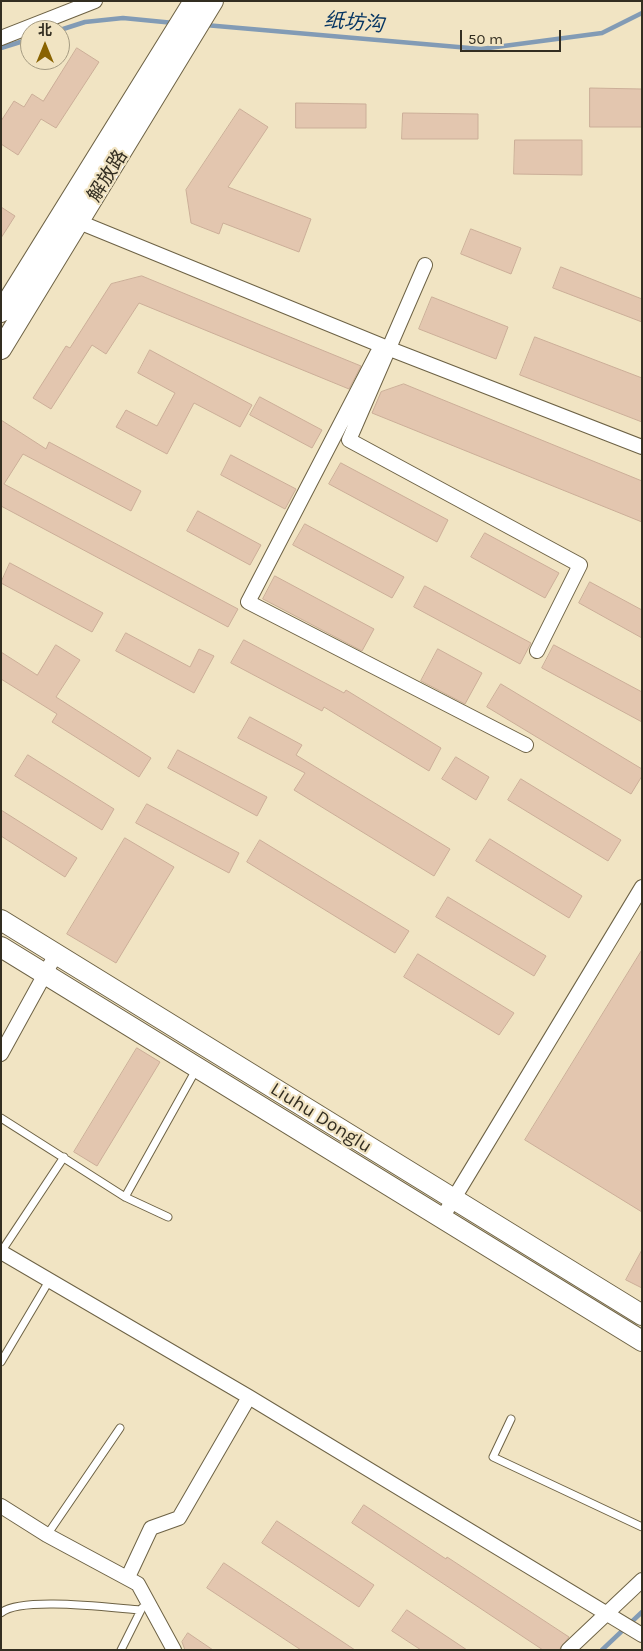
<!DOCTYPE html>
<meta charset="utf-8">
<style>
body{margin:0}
#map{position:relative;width:643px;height:1651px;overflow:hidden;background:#f1e4c3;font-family:Karla,"Noto Sans SC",sans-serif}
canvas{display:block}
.frame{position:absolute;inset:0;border:2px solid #332e21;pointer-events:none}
.north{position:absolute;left:20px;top:20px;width:50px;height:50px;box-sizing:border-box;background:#f1e4c3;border:1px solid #a59b82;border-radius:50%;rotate:0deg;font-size:14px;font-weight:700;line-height:20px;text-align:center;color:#332e21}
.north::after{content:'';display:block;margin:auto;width:18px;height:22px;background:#896301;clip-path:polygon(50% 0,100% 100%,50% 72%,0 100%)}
.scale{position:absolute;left:460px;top:30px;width:101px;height:22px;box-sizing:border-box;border:2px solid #332e21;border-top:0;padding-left:6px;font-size:15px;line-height:18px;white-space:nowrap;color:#332e21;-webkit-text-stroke:4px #f1e4c3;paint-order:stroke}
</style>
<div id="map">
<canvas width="643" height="1651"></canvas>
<div class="frame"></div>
<div class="north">北</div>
<div class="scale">50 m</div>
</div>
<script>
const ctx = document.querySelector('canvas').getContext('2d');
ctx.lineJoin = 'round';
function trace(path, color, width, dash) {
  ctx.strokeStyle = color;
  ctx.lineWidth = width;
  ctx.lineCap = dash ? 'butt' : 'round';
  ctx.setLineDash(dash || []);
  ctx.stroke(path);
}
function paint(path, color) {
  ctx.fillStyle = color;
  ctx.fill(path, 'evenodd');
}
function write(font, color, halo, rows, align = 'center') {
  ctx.font = font + ' Karla,"Noto Sans SC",sans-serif';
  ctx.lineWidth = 4.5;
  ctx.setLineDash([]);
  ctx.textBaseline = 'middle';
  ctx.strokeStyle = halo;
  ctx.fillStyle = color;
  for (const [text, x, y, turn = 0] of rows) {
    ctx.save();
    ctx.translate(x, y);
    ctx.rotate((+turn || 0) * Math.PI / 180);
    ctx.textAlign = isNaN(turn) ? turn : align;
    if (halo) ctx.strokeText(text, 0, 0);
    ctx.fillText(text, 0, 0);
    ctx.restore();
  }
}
const stream = new Path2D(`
 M 205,25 L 481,49 L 602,33 L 642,13
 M 60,30 L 85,22 L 123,18 L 174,23
 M 1,48 L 30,39
 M 602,1650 L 642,1612`);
const building = new Path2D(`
 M 77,48 L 99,62 L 56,128 L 41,119 L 18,155 L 1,144 L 1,121 L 14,101 L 24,107 L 32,94 L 43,101 Z
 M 590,88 L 642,89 L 642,127 L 590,127 Z
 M 296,103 L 366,104 L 366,128 L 296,128 Z
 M 240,109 L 268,127 L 228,187 L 311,219 L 299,252 L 223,223 L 219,234 L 191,223 L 186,190 Z
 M 403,113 L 478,114 L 478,139 L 402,139 Z
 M 515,140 L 582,140 L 582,175 L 514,174 Z
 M 1,207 L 15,216 L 1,238 Z
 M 471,229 L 521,248 L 511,274 L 461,254 Z
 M 561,267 L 642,299 L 642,322 L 553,288 Z
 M 142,276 L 263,326 L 361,366 L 349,389 L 139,303 L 106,354 L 92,345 L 51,409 L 33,398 L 66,346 L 70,348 L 111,284 Z
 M 432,297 L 508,327 L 496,359 L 419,329 Z
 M 535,337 L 642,378 L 642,422 L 520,375 Z
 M 150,350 L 252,405 L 240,427 L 194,403 L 167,454 L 116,427 L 126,410 L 157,426 L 175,393 L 138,373 Z
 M 404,384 L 642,481 L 642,522 L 372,413 L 381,392 Z
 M 260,397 L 322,430 L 312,448 L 250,415 Z
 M 1,420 L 46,449 L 49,442 L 141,491 L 131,511 L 23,454 L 4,484 L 238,609 L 228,627 L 1,506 Z
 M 231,455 L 296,489 L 285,509 L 221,475 Z
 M 341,463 L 448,520 L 437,542 L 329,484 Z
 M 198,511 L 261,545 L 250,565 L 187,531 Z
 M 305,524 L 404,577 L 392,598 L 293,545 Z
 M 485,533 L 559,573 L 545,598 L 471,557 Z
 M 10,563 L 103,613 L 92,632 L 1,583 Z
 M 275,576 L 374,629 L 362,651 L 263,599 Z
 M 590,582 L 642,610 L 642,638 L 579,603 Z
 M 425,586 L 531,643 L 520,664 L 414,607 Z
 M 126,633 L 190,667 L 199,649 L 214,656 L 194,693 L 116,651 Z
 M 244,640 L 344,693 L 346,690 L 441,748 L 429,771 L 324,707 L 322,711 L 231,663 Z
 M 56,645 L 80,660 L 56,697 L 151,758 L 139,777 L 52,722 L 57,714 L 1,679 L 1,652 L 37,675 Z
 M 554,645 L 642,692 L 642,722 L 542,668 Z
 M 438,649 L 482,673 L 465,704 L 421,681 Z
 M 501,684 L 642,769 L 642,776 L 631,794 L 487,707 Z
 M 250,717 L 302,745 L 296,755 L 450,849 L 434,876 L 294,790 L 305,773 L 238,738 Z
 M 178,750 L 267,797 L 257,816 L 168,768 Z
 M 28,755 L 114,809 L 102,830 L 15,776 Z
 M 456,757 L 489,777 L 476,800 L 442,779 Z
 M 521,779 L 621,840 L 608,861 L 508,800 Z
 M 147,804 L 239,853 L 229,873 L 136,823 Z
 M 1,810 L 77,858 L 65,877 L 1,836 Z
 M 125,838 L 174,867 L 116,963 L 67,934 Z
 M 490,839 L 582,896 L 569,918 L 476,861 Z
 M 260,840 L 409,931 L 395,953 L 247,862 Z
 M 448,897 L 546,956 L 534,976 L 436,917 Z
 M 642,950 L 642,1212 L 525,1140 Z
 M 418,954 L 514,1013 L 499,1035 L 404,977 Z
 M 137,1048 L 160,1062 L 97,1166 L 74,1152 Z
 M 642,1250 L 642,1288 L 626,1280 Z
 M 364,1505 L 446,1559 L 447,1557 L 569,1637 L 559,1650 L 543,1650 L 352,1523 Z
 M 277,1521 L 374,1585 L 359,1607 L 262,1543 Z
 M 224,1563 L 355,1650 L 301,1650 L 207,1588 Z
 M 407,1610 L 467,1650 L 421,1650 L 392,1631 Z
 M 188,1633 L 213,1650 L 185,1650 L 182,1642 Z`);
const service = new Path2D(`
 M 1,1118 L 125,1197 L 168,1217
 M 125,1197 L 197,1068
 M 1,1252 L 64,1157
 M 1,1362 L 49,1281
 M 511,1419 L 493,1457 L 642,1527
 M 47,1535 L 120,1428
 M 1,1613 C 20,1596 112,1608 141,1610
 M 121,1650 L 142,1608`);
const minor = new Path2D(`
 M 1,38 L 95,1
 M 79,222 L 390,349 L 642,447
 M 425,265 L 349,440 L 580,565 L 537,651
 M 381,346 L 248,602 L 526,745
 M 1,1054 L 56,954
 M 442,1218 L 642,887
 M 1,1252 L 249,1397 L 642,1635
 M 1,1506 L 47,1535 L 138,1584 L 174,1650
 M 128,1577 L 151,1528 L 179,1518 L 249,1397
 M 568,1650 L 642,1580`);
const secondary = new Path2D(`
 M 1,312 L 194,1
 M 1,349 L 213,1
 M 1,920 L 642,1315
 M 1,947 L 642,1341`);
const streetNames = [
 ["解放路",108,176,-58],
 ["Liuhu Donglu",321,1118,32]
];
const waterNames = [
 ["纸坊沟",354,23,5]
];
trace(stream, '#829bb5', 4.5);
paint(building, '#e3c6af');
trace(building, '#cbae98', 1);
trace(service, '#6d6245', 9);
trace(minor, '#6d6245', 16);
trace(secondary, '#6d6245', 22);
trace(service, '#fff', 7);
trace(minor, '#fff', 14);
trace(secondary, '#fff', 20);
write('19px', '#332e21', '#f1e4c3', streetNames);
write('italic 20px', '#073663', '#f1e4c3', waterNames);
</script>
